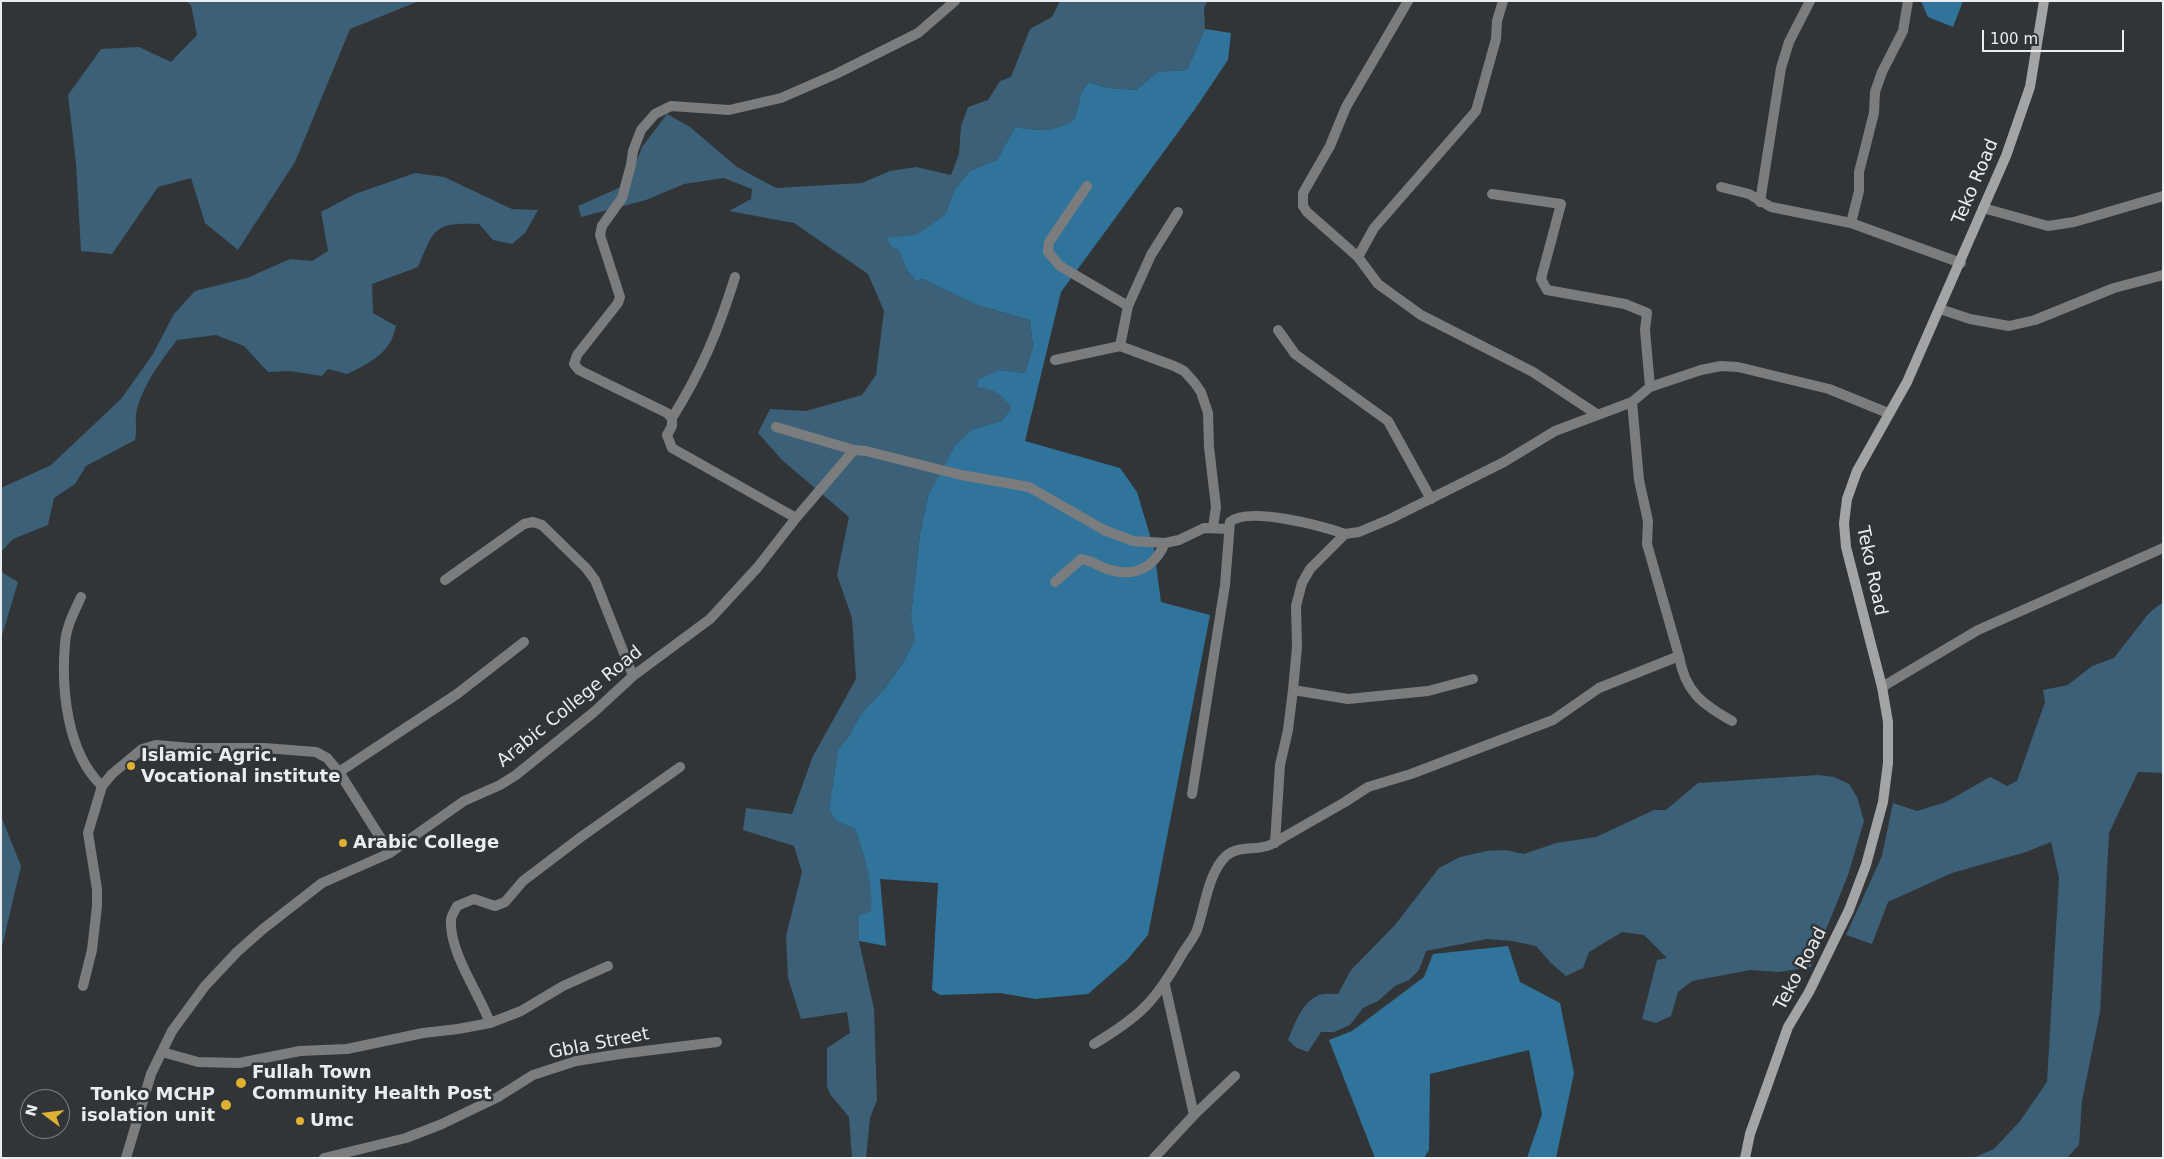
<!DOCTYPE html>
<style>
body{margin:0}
#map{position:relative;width:2164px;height:1159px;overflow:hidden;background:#323537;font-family:"DejaVu Sans",sans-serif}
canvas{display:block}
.frame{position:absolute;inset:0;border:2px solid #ebecee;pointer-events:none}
.north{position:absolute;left:20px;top:1089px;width:50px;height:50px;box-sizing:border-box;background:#323537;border:1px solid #7c7e80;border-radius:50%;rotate:285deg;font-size:14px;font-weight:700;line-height:20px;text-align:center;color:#ebecee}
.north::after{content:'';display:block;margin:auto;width:18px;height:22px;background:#deb133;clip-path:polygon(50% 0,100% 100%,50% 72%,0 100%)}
.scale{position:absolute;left:1982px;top:30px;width:142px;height:22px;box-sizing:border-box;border:2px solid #ebecee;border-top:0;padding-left:6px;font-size:15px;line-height:18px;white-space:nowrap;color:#ebecee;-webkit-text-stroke:4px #323537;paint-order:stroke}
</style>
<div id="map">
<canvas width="2164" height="1159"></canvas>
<div class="frame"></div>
<div class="north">N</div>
<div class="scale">100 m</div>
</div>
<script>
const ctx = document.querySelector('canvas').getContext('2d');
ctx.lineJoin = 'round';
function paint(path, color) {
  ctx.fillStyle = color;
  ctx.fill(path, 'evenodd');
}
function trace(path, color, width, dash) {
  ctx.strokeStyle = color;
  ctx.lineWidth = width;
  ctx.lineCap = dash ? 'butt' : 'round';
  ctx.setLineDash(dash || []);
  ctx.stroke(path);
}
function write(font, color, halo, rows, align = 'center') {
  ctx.font = font + ' "DejaVu Sans",sans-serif';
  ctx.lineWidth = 5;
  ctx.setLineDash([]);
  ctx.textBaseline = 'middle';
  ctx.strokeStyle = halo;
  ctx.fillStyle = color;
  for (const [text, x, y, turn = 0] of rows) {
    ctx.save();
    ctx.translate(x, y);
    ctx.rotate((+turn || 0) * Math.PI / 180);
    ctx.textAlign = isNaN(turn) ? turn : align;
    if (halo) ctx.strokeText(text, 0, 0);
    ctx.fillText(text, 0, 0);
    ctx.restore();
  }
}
const green = new Path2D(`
 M 186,1 L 419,1 L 350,29 L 295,162 L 238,250 L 205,223 L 191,178 L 158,187 L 112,254 L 81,251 L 76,163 L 68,95 L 101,49 L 139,47 L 171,62 L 197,35 L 191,5 Z
 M 1060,1 L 1207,1 L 1204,8 L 1205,29 L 1187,70 L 1158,72 L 1136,90 L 1108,88 L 1089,82 L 1081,94 L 1075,119 C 1053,133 1040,131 1015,127 L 997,160 L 970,171 L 955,189 L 945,215 L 898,249 L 906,268 L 916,281 L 923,279 L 977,305 L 1030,320 L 1033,347 L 1025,373 L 1000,370 L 989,387 L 1005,398 L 1011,408 L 1002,421 L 973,429 L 928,496 L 920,534 L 911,615 L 915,640 L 904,661 L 886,687 L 861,714 L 849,736 L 838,750 L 829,809 L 836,821 L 855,829 L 866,858 L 872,890 L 871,911 L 859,941 L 874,1009 L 877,1100 L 870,1118 L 866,1158 L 852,1158 L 849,1117 L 830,1094 L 827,1086 L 827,1048 L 850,1033 L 847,1012 L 801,1019 L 788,978 L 786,936 L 802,872 L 794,846 L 743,830 L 746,808 L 792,814 L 813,756 L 856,679 L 852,618 L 837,575 L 849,517 L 782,460 L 758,433 L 770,409 L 806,411 L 862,395 L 876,375 L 884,311 L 868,274 L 794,223 L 729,211 L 751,199 L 752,189 L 724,178 L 684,184 L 646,200 L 581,217 L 578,206 L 628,184 L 642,147 L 667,114 L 690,127 L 737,167 L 776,188 L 862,183 L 890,171 L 916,167 L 951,175 L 959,154 L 961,126 L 968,107 L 988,100 L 1000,81 L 1011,77 L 1030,29 L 1052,17 Z
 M 415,173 L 444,177 L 512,209 L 538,210 L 525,233 L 512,244 L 493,240 L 479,224 C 434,223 435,227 418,267 L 372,284 L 373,313 L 396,326 C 391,353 370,363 347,374 L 328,369 L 322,376 L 290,371 L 268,372 L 244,346 L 216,335 L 177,340 C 161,361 144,383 137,409 C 134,417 138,428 135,440 L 86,466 L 75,484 L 54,498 L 48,525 L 13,539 L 1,552 L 1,488 L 51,465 L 121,399 L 153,354 L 174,314 L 195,291 L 247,278 L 290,259 L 312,261 L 328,251 L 321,212 L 355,194 Z
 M 1,567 L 3,573 L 18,582 L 1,639 Z
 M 2163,602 L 2163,773 L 2138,772 L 2109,833 L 2100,1012 L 2082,1101 L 2079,1145 L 2067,1158 L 1973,1158 L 1994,1149 L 2020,1121 L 2047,1082 L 2059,878 L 2051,842 L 2026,852 L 1952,873 L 1888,902 L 1872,944 L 1846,935 L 1882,856 L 1893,803 L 1917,811 L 1946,802 L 1990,777 L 2007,786 L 2017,781 L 2045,702 L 2043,690 L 2068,685 L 2092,666 L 2114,658 L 2149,613 Z
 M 1819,775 L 1834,777 L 1849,784 L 1857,797 L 1864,821 L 1848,875 L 1811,967 L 1779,972 L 1750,970 L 1692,981 L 1678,992 L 1671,1016 L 1656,1023 L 1642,1019 L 1657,960 L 1667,958 L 1644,935 L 1622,932 L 1589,952 L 1583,968 L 1566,976 L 1551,963 L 1536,946 L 1512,941 L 1487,939 L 1426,951 L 1419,970 L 1409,980 L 1395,986 L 1378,1001 L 1363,1008 L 1350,1025 L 1334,1032 L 1321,1032 L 1308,1052 L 1297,1048 L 1288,1040 C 1295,1024 1301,1003 1319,995 C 1324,993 1332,994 1338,994 L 1351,970 L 1395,925 L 1439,868 L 1460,857 L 1487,851 L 1505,850 L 1524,854 L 1556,843 L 1596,837 L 1654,810 L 1666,810 L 1698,783 Z
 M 1,816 L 21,866 L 1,951 Z`);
const forest = new Path2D(`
 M 1921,1 L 1963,1 L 1953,27 L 1928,17 Z
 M 1205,29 L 1231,33 L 1228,60 L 1195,109 L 1061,292 L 1025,441 L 1120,468 L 1137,492 L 1154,549 L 1161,602 L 1210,615 L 1148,935 L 1127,960 L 1088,994 L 1035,999 L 1000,993 L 940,995 L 932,990 L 938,883 L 880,879 L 886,946 L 859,941 L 859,916 L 871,911 C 873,881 865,856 855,829 L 836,821 L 829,809 L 838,750 L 849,736 L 861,714 L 886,687 L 904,661 L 915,640 L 911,615 L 920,534 L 928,496 L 955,446 L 973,429 L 1002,421 L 1011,408 C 1003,394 993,388 977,387 L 978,380 L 1000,370 L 1025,373 L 1033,347 L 1030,320 L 977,305 L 923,279 L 916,281 L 906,268 L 898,249 L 892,247 L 887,238 L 916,235 L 945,215 L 955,189 L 970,171 L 997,160 L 1015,127 C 1040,131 1053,133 1075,119 L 1081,94 L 1089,82 L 1108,88 L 1136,90 L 1158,72 L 1187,70 Z
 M 1508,946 L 1520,982 L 1560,1003 L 1574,1073 L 1556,1158 L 1527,1158 L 1542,1114 L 1529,1050 L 1430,1074 L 1429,1150 L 1424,1158 L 1375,1158 L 1329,1040 L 1352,1031 L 1424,977 L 1433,954 Z`);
const street = new Path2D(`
 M 1503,1 L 1497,21 L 1496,39 L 1476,111 L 1374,228 L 1358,257 L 1378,284 L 1421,315 L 1533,372 L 1598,415
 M 1087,186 L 1049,242 L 1048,252 L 1060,266 L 1128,306
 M 1721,187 L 1749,194 L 1771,207 L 1851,223 L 1961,263
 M 1492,194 L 1561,204 L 1541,279 L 1547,290 L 1625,304 L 1647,313 L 1645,330 L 1650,387
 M 1760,202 L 1781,68 L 1789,42 L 1810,1
 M 1983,208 L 2048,226 L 2074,222 L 2163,196
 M 1851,223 L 1859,191 L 1859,172 L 1874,113 L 1875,92 L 1882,72 L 1903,31 L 1908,1
 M 1358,257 L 1307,212 L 1303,206 L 1303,193 L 1330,146 L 1346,107 L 1408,1
 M 1940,309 L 1970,319 L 2009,326 L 2035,320 L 2114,288 L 2163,275
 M 1278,330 L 1295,354 L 1388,421 L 1431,499
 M 1120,346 L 1128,306 L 1151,255 L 1178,212
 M 1055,360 L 1120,346 L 1174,366 L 1184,371 L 1194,382 L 1201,392 L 1208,413 L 1209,447 L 1216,507 L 1213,527
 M 1632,402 L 1639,480 L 1648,521 L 1647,544 L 1679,656 C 1685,692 1702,704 1732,721
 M 672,418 C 701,372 719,329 735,277
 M 776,427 L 854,450 L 866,451 L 961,475 L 1029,487 L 1104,530 L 1133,541 L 1165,543 L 1179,540 L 1204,528 L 1229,529
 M 796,518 L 672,448 L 667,435 L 672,426 L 672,418 L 667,413 L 579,370 L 574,364 L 577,355 L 618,303 L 620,297 L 600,235 L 602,226 L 622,198 L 631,165 L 633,151 L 641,130 L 655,114 L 671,106 L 729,110 L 781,98 L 836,74 L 918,33 L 955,1
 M 445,580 L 524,524 L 533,522 L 542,525 L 586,568 L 595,580 L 633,676
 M 1055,582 L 1081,559 C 1091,560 1098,566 1107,569 C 1134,578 1154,568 1165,543
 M 81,597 C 74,612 66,627 65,644 C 61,689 67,753 102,786
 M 1882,687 L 1978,630 L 2163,548
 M 1293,690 L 1348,699 L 1428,691 L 1473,679
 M 339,772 L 457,694 L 524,642
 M 1192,794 L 1225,585 L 1230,522 C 1249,506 1322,526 1345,534
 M 1275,843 L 1280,765 L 1288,730 L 1293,690 L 1297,647 L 1296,606 L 1302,583 L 1310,569 L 1345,534 L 1359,532 L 1390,519 L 1504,462 L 1555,431 L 1632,402 L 1650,387 L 1701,370 L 1721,366 L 1738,367 L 1829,389 L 1888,413
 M 1165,985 L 1194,1115
 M 83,986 L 92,950 L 97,906 L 97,889 L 88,833 L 102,786 L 112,774 L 142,749 L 156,745 L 191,748 L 264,748 L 316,752 L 327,758 L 339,772 L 390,853
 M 490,1023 C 479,993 449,952 451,920 C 451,916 455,910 457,906 L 474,899 L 495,906 L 505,902 L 523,881 L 581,837 L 680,767
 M 1094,1044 C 1139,1017 1155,1002 1181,956 C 1186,947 1193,940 1197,930 C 1205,907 1208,873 1226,856 C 1239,845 1256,851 1270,845 L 1345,802 L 1368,787 L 1411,774 L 1553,720 L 1599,688 L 1679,656
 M 162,1052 L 198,1062 L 239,1063 L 300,1051 L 347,1049 L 423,1033 L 458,1029 L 490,1023 L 521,1011 L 563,986 L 608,966
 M 126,1158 L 151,1074 L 172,1031 L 205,986 L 237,952 L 263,929 L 322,883 L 390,853 L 464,801 L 500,785 L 516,775 L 594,712 L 633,676 L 710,619 L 757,568 L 796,518 L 854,450
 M 324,1158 L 406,1138 L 442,1124 L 498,1097 L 533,1075 L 576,1061 L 620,1054 L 717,1042
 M 1154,1158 L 1194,1115 L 1235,1076`);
const secondary = new Path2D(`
 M 1745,1158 L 1750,1134 L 1788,1027 L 1809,992 L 1849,910 L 1866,865 L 1883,802 L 1888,763 L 1888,722 L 1882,687 L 1846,547 L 1844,523 L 1847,499 L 1857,471 L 1907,382 L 2006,156 L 2030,87 L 2044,1`);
const markers = [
 [131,766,5,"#deb133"],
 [343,843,5,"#deb133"],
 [241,1083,6,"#deb133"],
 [226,1105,6,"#deb133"],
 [300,1121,5,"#deb133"]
];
const streetNames = [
 ["Teko Road",1976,182,-67],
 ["Teko Road",1871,571,78],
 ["Arabic College Road",570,707,-39],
 ["Teko Road",1801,969,-62],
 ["Gbla Street",599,1044,-11]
];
const poiNames = [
 ["Islamic Agric.",141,756],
 ["Vocational institute",141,777],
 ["Arabic College",353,843],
 ["Fullah Town",252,1073],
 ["Community Health Post",252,1094],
 ["Tonko MCHP",215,1095,"right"],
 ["isolation unit",215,1116,"right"],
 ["Umc",310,1121]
];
paint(green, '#3b6077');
paint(forest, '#31749b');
trace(street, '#7a7c7d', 10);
trace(secondary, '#a2a4a5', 10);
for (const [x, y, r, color] of markers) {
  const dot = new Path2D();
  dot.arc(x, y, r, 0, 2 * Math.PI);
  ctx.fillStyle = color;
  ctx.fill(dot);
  trace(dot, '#323537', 2);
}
write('18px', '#ebecee', '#323537', streetNames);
write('bold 18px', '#ebecee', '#323537', poiNames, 'left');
</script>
